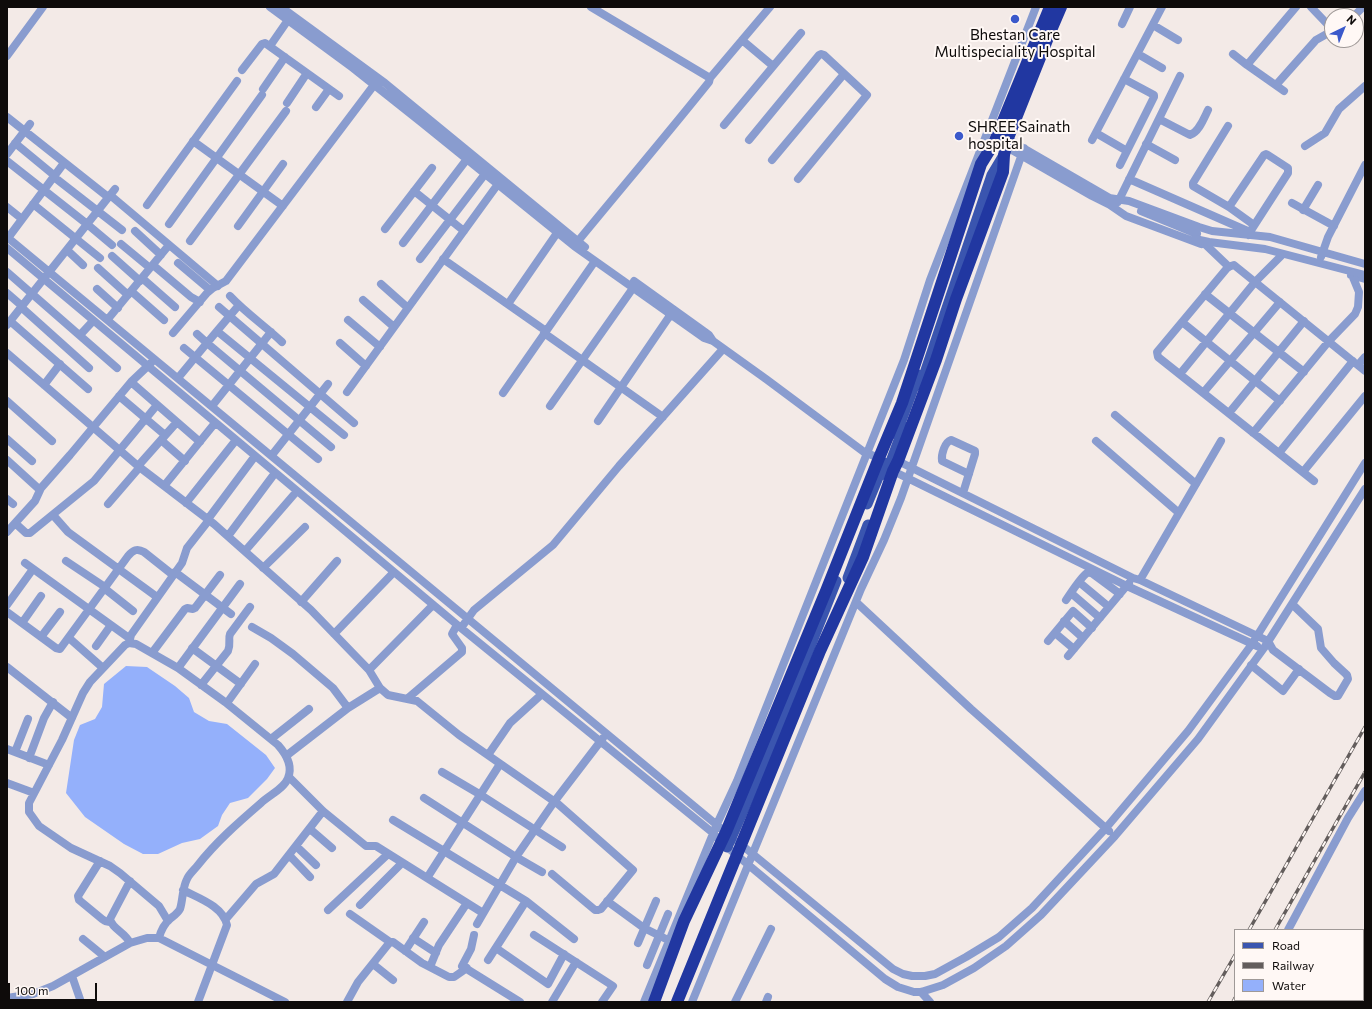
<!DOCTYPE html>
<style>
body{margin:0}
#map{position:relative;width:1372px;height:1009px;overflow:hidden;background:#f3eae7;font-family:Commissioner,sans-serif}
canvas{display:block}
.frame{position:absolute;inset:0;border:8px solid #0e0b0a;pointer-events:none}
.legend{position:absolute;left:1234px;top:929px;width:130px;height:72px;box-sizing:border-box;background:#fff8f5;border:1px solid #9f9997;margin:0;padding:5px 7px;list-style:none;font-size:12px;color:#0e0b0a}
.legend li{display:flex;align-items:center;gap:8px;height:20px}
.legend b{width:20px;border:1px solid #9f9997}
.north{position:absolute;left:1324px;top:8px;width:40px;height:40px;box-sizing:border-box;background:#fff8f5;border:1px solid #9f9997;border-radius:50%;rotate:43deg;font-size:11px;font-weight:700;line-height:16px;text-align:center;color:#0e0b0a}
.north::after{content:'';display:block;margin:auto;width:14px;height:18px;background:#3b59cb;clip-path:polygon(50% 0,100% 100%,50% 72%,0 100%)}
.scale{position:absolute;left:8px;top:983px;width:89px;height:18px;box-sizing:border-box;border:2px solid #0e0b0a;border-top:0;padding-left:5px;font-size:12px;line-height:14px;white-space:nowrap;color:#0e0b0a;-webkit-text-stroke:3px #fff8f5;paint-order:stroke}
</style>
<div id="map">
<canvas width="1372" height="1009"></canvas>
<div class="frame"></div>
<ul class="legend">
<li><b style="height:5px;background:#3a55af"></b>Road</li>
<li><b style="height:5px;background:#635d5c"></b>Railway</li>
<li><b style="height:11px;background:#94b0fb"></b>Water</li>
</ul>
<div class="north">N</div>
<div class="scale">100 m</div>
</div>
<script>
const ctx = document.querySelector('canvas').getContext('2d');
ctx.lineJoin = 'round';
function paint(path, color) {
  ctx.fillStyle = color;
  ctx.fill(path, 'evenodd');
}
function trace(path, color, width, dash) {
  ctx.strokeStyle = color;
  ctx.lineWidth = width;
  ctx.lineCap = dash ? 'butt' : 'round';
  ctx.setLineDash(dash || []);
  ctx.stroke(path);
}
function write(font, color, halo, rows, align = 'center') {
  ctx.font = font + ' Commissioner,sans-serif';
  ctx.lineWidth = 4;
  ctx.setLineDash([]);
  ctx.textBaseline = 'middle';
  ctx.strokeStyle = halo;
  ctx.fillStyle = color;
  for (const [text, x, y, turn = 0] of rows) {
    ctx.save();
    ctx.translate(x, y);
    ctx.rotate((+turn || 0) * Math.PI / 180);
    ctx.textAlign = isNaN(turn) ? turn : align;
    if (halo) ctx.strokeText(text, 0, 0);
    ctx.fillText(text, 0, 0);
    ctx.restore();
  }
}
const water = new Path2D(`
 M 126,666 L 147,667 L 175,686 L 189,698 L 194,712 L 209,721 L 227,724 L 266,755 L 275,768 L 267,779 L 248,798 L 230,803 L 222,815 L 218,826 L 200,839 L 182,843 L 158,854 L 143,854 L 124,844 L 85,817 L 66,793 L 74,740 L 80,725 L 95,719 L 102,707 L 104,684 Z`);
const minor = new Path2D(`
 M 270,7 L 353,68 L 421,122 L 574,246 L 704,338 L 713,341 L 766,379 L 864,452 L 879,458
 M 281,7 L 385,83 L 585,247
 M 1311,7 L 1332,29
 M 1354,16 L 1363,7
 M 1122,24 L 1130,7
 M 1153,25 L 1178,40
 M 742,40 L 773,66
 M 270,46 L 288,20
 M 1138,54 L 1162,68
 M 1233,54 L 1247,65 L 1284,91
 M 7,56 L 43,7
 M 1247,65 L 1296,7
 M 242,70 L 262,44 L 265,43 L 339,96
 M 710,78 L 770,7
 M 1276,85 L 1316,40 L 1332,31
 M 263,89 L 285,57
 M 287,103 L 307,73
 M 316,107 L 329,89
 M 7,117 L 108,197
 M 1159,119 L 1190,135 C 1199,132 1204,118 1208,110
 M 724,125 L 801,33
 M 1228,126 L 1193,183 L 1193,186 L 1229,207 L 1254,225
 M 1096,133 L 1127,151
 M 1004,137 L 1113,200
 M 749,140 L 819,55 L 821,54 L 824,55 L 867,95 L 798,179
 M 1092,140 L 1162,7
 M 193,141 L 283,206
 M 15,143 L 55,176
 M 994,143 L 1005,146 L 1092,196 L 1112,206
 M 1146,144 L 1175,160
 M 1305,146 L 1325,133 L 1339,109 L 1365,86
 M 7,154 L 30,124
 M 772,160 L 844,74
 M 7,161 L 87,224 L 112,245
 M 1120,165 L 1154,97 L 1154,95 L 1124,79
 M 54,177 L 122,230
 M 1129,179 L 1250,232
 M 414,191 L 464,231
 M 110,195 L 218,286
 M 1109,198 L 1129,201 L 1199,227 L 1212,231 L 1270,237 L 1365,264
 M 1118,202 L 1180,76
 M 1107,203 L 1126,216 L 1201,244
 M 1292,203 L 1334,226
 M 33,204 L 100,258
 M 147,205 L 237,81
 M 7,207 L 22,219
 M 1229,207 L 1264,155 L 1266,154 L 1268,155 L 1288,168 L 1288,173 L 1248,235
 M 1303,210 L 1318,185
 M 1141,211 L 1197,234
 M 169,224 L 262,95
 M 238,226 L 283,164
 M 385,229 L 432,168
 M 135,231 L 161,255
 M 7,237 L 729,835
 M 8,238 L 64,163
 M 190,241 L 286,111
 M 403,243 L 467,159
 M 121,244 L 150,268
 M 1206,245 L 1229,267
 M 574,246 C 619,191 665,137 709,82 L 710,78 L 591,7
 M 7,248 L 461,628 L 713,833 L 721,842 L 885,979 L 898,987 L 914,992 L 921,992 L 943,985 L 974,968 L 1006,946 L 1041,915 L 1115,836 L 1198,739 L 1264,648 L 1365,489
 M 67,250 L 83,265
 M 112,256 L 140,281
 M 1321,257 L 1328,237 L 1365,165
 M 420,259 L 485,174
 M 443,259 L 546,331
 M 178,263 L 210,290
 M 153,265 L 191,297 L 200,302
 M 98,268 L 128,295
 M 7,272 L 117,368
 M 1351,275 L 1365,279
 M 142,278 L 175,307
 M 634,281 L 705,332 L 709,335 L 713,341
 M 381,284 L 408,308
 M 97,289 L 118,308
 M 131,291 L 164,320
 M 7,293 L 22,306
 M 1205,294 L 1304,372
 M 230,296 C 246,313 265,326 282,342
 M 363,300 L 394,327
 M 508,304 L 557,233
 M 239,305 L 217,331 L 344,435
 M 21,307 L 89,368
 M 219,307 L 354,423
 M 108,319 L 169,245
 M 348,320 L 380,347
 M 10,321 L 88,389
 M 1182,322 L 1280,401
 M 7,325 L 115,189
 M 173,333 L 207,293 L 213,288 L 226,281 L 374,85
 M 544,333 L 663,417
 M 197,334 L 207,343 L 217,331
 M 80,335 L 93,321
 M 340,343 L 366,366
 M 184,348 L 318,459
 M 7,353 L 138,466 L 214,524 L 311,610 L 369,670 L 380,688 L 388,695 L 417,701 L 459,735 L 558,804 L 633,870 L 601,909 L 598,910 L 595,910 L 552,874
 M 1358,365 L 1365,357
 M 1180,374 L 1255,282 L 1281,256
 M 178,378 L 207,343 L 331,447
 M 131,382 L 200,442
 M 44,385 L 60,364
 M 347,392 L 498,184
 M 503,393 L 595,261
 M 1203,393 L 1280,302
 M 119,396 L 165,435
 M 7,401 L 52,441
 M 212,406 L 271,332
 M 550,406 L 633,288
 M 1229,413 L 1304,321
 M 1115,415 L 1196,484
 M 598,421 L 671,314
 M 1253,433 L 1329,341 L 1355,314 L 1358,307 L 1359,292 L 1352,275
 M 7,439 L 32,461
 M 161,440 L 185,461
 M 1096,441 L 1179,513
 M 1279,453 L 1353,361
 M 272,455 L 328,384
 M 7,460 L 40,490
 M 898,461 L 1133,578 L 1140,580 L 1268,641 L 1273,650 L 1330,693 L 1335,696 L 1338,696 L 1348,679 L 1347,675 L 1334,663 L 1321,648 L 1318,629 L 1292,604
 M 138,466 L 177,422
 M 893,471 L 1127,586 L 1257,646
 M 1303,472 L 1365,396
 M 1314,481 L 1158,357 L 1157,352 L 1228,267 L 1234,265 L 1365,371
 M 164,486 L 215,423
 M 963,493 L 975,454 L 975,451 L 951,440 C 945,442 941,454 942,461 L 969,474
 M 7,499 L 13,504
 M 186,503 L 236,440
 M 108,504 L 139,468
 M 53,515 L 68,532 L 157,597
 M 208,519 L 255,456
 M 15,523 L 26,533 L 30,533 L 94,481 L 157,405
 M 7,532 L 35,501 L 41,488 L 70,455 L 131,382 L 151,363
 M 228,536 L 275,473
 M 245,551 L 297,491
 M 66,561 L 105,587
 M 25,563 L 129,638
 M 263,568 L 305,527
 M 175,572 L 231,614
 M 1140,580 L 1221,441
 M 1079,582 L 1109,607
 M 104,588 L 133,611
 M 1071,593 L 1100,618
 M 1066,600 C 1071,593 1080,578 1087,573 C 1090,572 1091,573 1093,574 L 1120,594
 M 301,602 L 337,561
 M 856,602 L 971,709 L 1109,831
 M 7,605 L 33,569
 M 7,612 L 56,648 L 60,649 L 128,556 C 133,550 137,548 144,552 L 173,575
 M 1064,621 L 1083,638
 M 22,623 L 41,596
 M 252,627 L 271,638 L 293,654 L 333,688 L 348,708
 M 461,628 L 474,610 L 553,545 L 619,466 L 723,349
 M 1055,633 L 1074,649
 M 334,634 L 394,572
 M 41,637 L 60,612
 M 69,638 L 103,668
 M 1048,641 L 1073,611 L 1092,628
 M 129,643 L 131,635 L 182,563 L 187,548 L 209,520
 M 96,646 L 111,625
 M 192,648 L 241,684
 M 152,653 L 185,609 L 187,608 L 193,609 L 195,608 L 220,575
 M 1068,656 L 1129,583
 M 1251,665 L 1283,691 L 1299,669
 M 7,667 L 72,718
 M 178,668 L 240,584
 M 369,670 L 433,605
 M 201,685 L 228,651 C 231,644 228,639 230,634 L 250,607
 M 408,698 L 462,652 L 462,648 L 452,634 L 457,625
 M 227,703 L 255,664
 M 271,739 L 309,709
 M 7,749 L 49,765
 M 15,752 L 28,719
 M 488,755 L 510,723 L 542,694
 M 286,756 L 348,708 L 380,688
 M 29,758 L 44,718 L 53,702
 M 442,772 L 481,795 L 562,847
 M 289,777 L 323,811 L 366,846 L 376,846 L 483,913
 M 7,783 L 34,793
 M 424,798 L 516,857 L 542,872
 M 393,820 L 526,901 L 574,939
 M 310,829 L 332,848
 M 738,842 L 893,969 L 903,974 L 912,976 L 925,976 L 935,974 L 966,957 L 999,937 L 1032,908 L 1106,828 L 1188,731 L 1252,644 L 1365,463
 M 296,846 L 316,865
 M 289,855 L 310,877
 M 100,861 L 78,896 L 79,900 L 102,919 L 105,921 L 110,922
 M 427,878 L 500,764
 M 183,890 C 198,898 223,906 227,925 L 198,1002
 M 607,901 L 644,928 L 670,941
 M 360,905 L 402,863
 M 328,910 L 388,854
 M 350,914 L 390,942 L 393,942 L 422,963 L 449,977 L 454,977 L 467,968
 M 226,919 L 256,884 L 274,874 L 323,811
 M 477,924 L 516,857 L 554,802 L 603,738
 M 1288,930 L 1348,818 L 1365,791
 M 474,935 L 471,949 L 462,966 L 520,1002
 M 534,935 L 613,986 L 602,1002
 M 159,938 C 161,930 165,923 171,918 C 175,915 178,913 180,909 C 183,900 182,889 187,879 C 189,874 194,870 198,865 C 216,842 239,822 261,803 C 269,795 284,789 288,778 C 293,766 286,754 278,745 L 225,702 L 178,668 L 136,644 L 129,643 L 125,645 L 90,682 L 83,693 L 62,740 L 29,803 L 29,812 L 39,826 L 71,848 L 110,866 L 120,873 L 159,906 L 168,921
 M 413,938 L 436,953
 M 83,939 L 105,957
 M 130,943 C 125,932 112,929 110,919 L 130,881
 M 638,943 L 656,901
 M 496,948 L 548,984 L 564,954
 M 405,951 L 424,922
 M 488,960 L 526,901
 M 373,964 L 393,980
 M 647,965 L 668,914
 M 430,967 L 439,945 L 467,903
 M 72,976 L 81,1002
 M 1363,982 L 1365,980
 M 921,992 L 930,1002
 M 7,998 L 33,994 L 53,986 L 130,943 L 147,938 L 159,938 L 285,1002
 M 1342,1000 L 1344,1000
 M 347,1002 L 358,982 L 390,942
 M 552,1002 L 576,962
 M 644,1002 L 717,824 L 737,781 L 904,360 L 930,280 L 1036,7
 M 692,1002 L 861,589 L 884,540 L 901,498 L 1024,148
 M 735,1002 L 771,929
 M 766,1002 L 768,997`);
const major = new Path2D(`
 M 921,385 L 992,175 L 1004,155
 M 896,434 L 918,375
 M 886,475 L 904,427
 M 867,504 L 884,463
 M 848,578 L 868,525
 M 727,847 L 763,765 L 836,581`);
const highway = new Path2D(`
 M 654,1002 L 684,921 L 726,832 L 826,591 L 879,458 L 902,403 L 981,164 L 994,143 L 1050,7
 M 677,1002 L 820,651 L 863,557 L 893,471 L 898,461 L 936,360 L 956,299 L 1003,172 L 1004,155 L 1008,138 L 1049,35 L 1061,7`);
const rail = new Path2D(`
 M 1249,930 L 1365,727
 M 1275,930 L 1365,772
 M 1208,1002 L 1235,955
 M 1233,1002 L 1235,998`);
const minorBridge = new Path2D(`
 M 1195,239 L 1209,242 L 1265,249 L 1365,275`);
const markers = [
 [1015,19,5,"#3b59cb"],
 [959,136,5,"#3b59cb"]
];
const poiNames = [
 ["Bhestan Care",1015,35],
 ["Multispeciality Hospital",1015,52],
 ["SHREE Sainath",968,127,"left"],
 ["hospital",968,144,"left"]
];
paint(water, '#94b0fb');
trace(minor, '#899ccf', 8);
trace(major, '#3a55af', 11);
trace(highway, '#2137a1', 12);
trace(rail, '#635d5c', 3.5);
trace(rail, '#fff8f5', 2, [6]);
trace(minorBridge, '#899ccf', 8);
for (const [x, y, r, color] of markers) {
  const dot = new Path2D();
  dot.arc(x, y, r, 0, 2 * Math.PI);
  ctx.fillStyle = color;
  ctx.fill(dot);
  trace(dot, '#fff8f5', 1.5);
}
write('15px', '#0e0b0a', '#fff8f5', poiNames);
</script>
